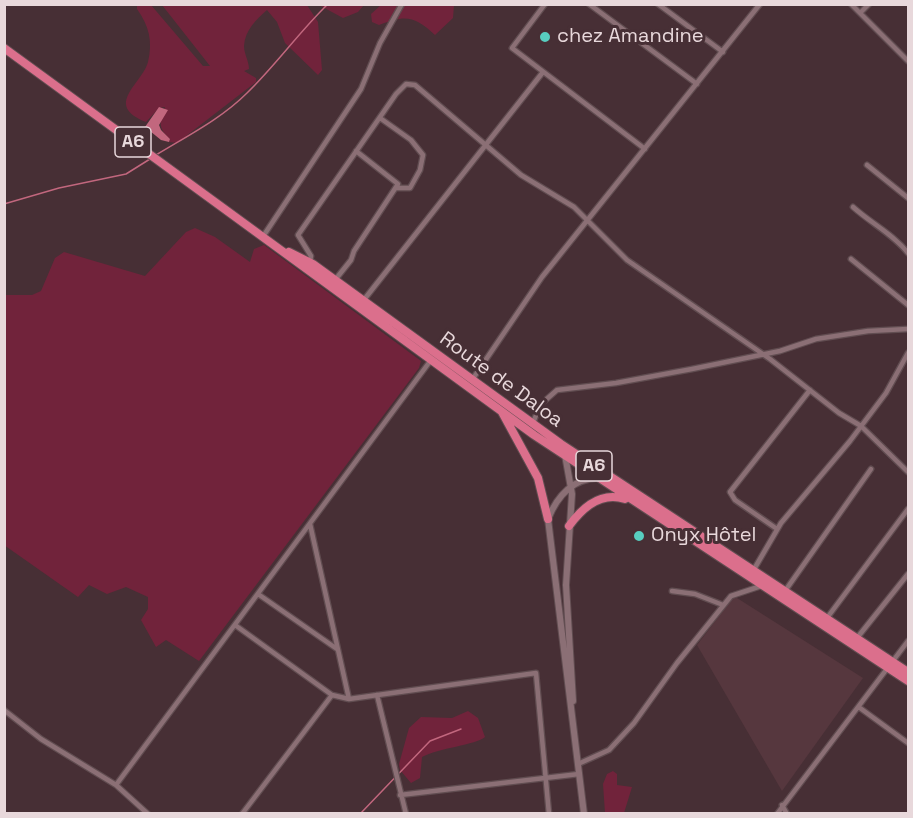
<!DOCTYPE html>
<meta charset="utf-8">
<style>
body{margin:0}
#map{position:relative;width:913px;height:818px;overflow:hidden;background:#472f35;font-family:"Space Grotesk",sans-serif}
canvas{display:block}
.frame{position:absolute;inset:0;border:6px solid #e8d8db;pointer-events:none}
</style>
<div id="map">
<canvas width="913" height="818"></canvas>
<div class="frame"></div>
</div>
<script>
const ctx = document.querySelector('canvas').getContext('2d');
ctx.lineJoin = 'round';
function paint(path, color) {
  ctx.fillStyle = color;
  ctx.fill(path, 'evenodd');
}
function trace(path, color, width, dash) {
  ctx.strokeStyle = color;
  ctx.lineWidth = width;
  ctx.lineCap = dash ? 'butt' : 'round';
  ctx.setLineDash(dash || []);
  ctx.stroke(path);
}
function write(font, color, halo, rows, align = 'center') {
  ctx.font = font + ' "Space Grotesk",sans-serif';
  ctx.lineWidth = 6;
  ctx.setLineDash([]);
  ctx.textBaseline = 'middle';
  ctx.strokeStyle = halo;
  ctx.fillStyle = color;
  for (const [text, x, y, turn = 0] of rows) {
    ctx.save();
    ctx.translate(x, y);
    ctx.rotate((+turn || 0) * Math.PI / 180);
    ctx.textAlign = isNaN(turn) ? turn : align;
    if (halo) ctx.strokeText(text, 0, 0);
    ctx.fillText(text, 0, 0);
    ctx.restore();
  }
}
const built = new Path2D(`
 M 733,598 L 737,598 L 863,678 L 782,791 L 697,645 Z`);
const green = new Path2D(`
 M 137,5 L 151,5 L 203,66 L 210,66 L 162,5 L 307,5 L 318,22 L 322,70 L 318,75 L 285,43 L 277,22 L 267,10 C 256,20 245,30 244,46 C 244,54 249,61 249,69 L 244,71 L 256,78 L 256,82 L 177,143 L 169,142 L 170,139 C 158,128 159,122 165,107 L 159,108 L 146,122 C 103,105 142,84 148,62 C 153,41 149,26 137,9 Z
 M 319,5 L 364,5 L 358,12 L 343,18 Z
 M 381,5 L 454,5 L 453,18 L 435,35 C 414,15 405,15 379,25 L 372,22 L 371,14 Z
 M 195,228 L 215,237 L 250,262 L 254,249 L 264,245 L 421,361 L 419,368 L 199,661 L 166,640 L 156,647 L 141,620 L 148,609 L 148,597 L 126,587 L 107,594 L 89,585 L 78,597 L 4,545 L 5,295 L 32,295 L 41,291 L 55,258 L 64,252 L 145,276 L 186,232 Z
 M 468,711 L 478,718 L 485,737 C 476,745 438,748 422,757 L 420,778 L 411,783 L 400,770 L 399,764 L 409,728 L 421,717 L 452,718 Z
 M 613,771 L 617,774 L 617,785 L 632,787 L 624,813 L 605,813 L 603,784 L 607,774 Z`);
const water = new Path2D(`
 M 159,107 L 168,110 L 159,125 L 161,130 L 170,139 L 169,142 L 161,140 L 145,127 Z`);
const stream = new Path2D(`
 M 156,155 C 187,136 221,119 247,93 C 276,65 299,32 328,4
 M 4,204 L 59,188 L 126,174 L 150,159
 M 360,814 L 430,741 L 461,729`);
const minor = new Path2D(`
 M 545,4 L 512,48 L 645,149
 M 589,4 L 697,84
 M 658,4 L 723,52
 M 851,4 L 908,61
 M 860,13 L 869,4
 M 380,118 L 411,140 L 423,155 L 420,170 L 410,188 L 397,188
 M 867,165 L 908,198
 M 853,207 C 872,224 893,234 908,253
 M 264,235 L 361,89 L 380,43 L 402,4
 M 851,259 L 908,305
 M 310,262 L 311,256 L 298,235 L 396,94 L 406,84 L 415,85 L 521,175 L 574,207 L 627,260 L 770,359 L 839,413 L 861,426 L 908,472
 M 335,280 L 351,260 L 354,251 L 398,184 L 356,151
 M 363,301 L 543,72
 M 472,380 L 542,277 L 760,4
 M 533,423 L 540,405 L 557,390 L 616,383 L 692,369 L 780,351 L 816,339 L 868,331 L 908,329
 M 310,524 L 349,699
 M 777,529 L 735,500 L 730,492 L 810,390
 M 753,571 L 781,523 L 850,441 L 886,393 L 908,353
 M 672,591 L 695,594 L 723,605
 M 785,591 L 871,469
 M 258,594 L 337,649
 M 827,618 L 908,509
 M 235,625 L 332,695 L 349,699 L 536,673 L 549,814
 M 857,638 L 908,574
 M 377,695 L 406,814
 M 860,708 L 908,743
 M 4,710 L 41,739 L 116,785 L 148,814
 M 578,764 L 609,750 L 634,723 L 677,663 L 731,596 L 761,586
 M 116,785 L 431,360
 M 400,795 L 579,774
 M 782,805 L 787,814
 M 242,814 L 332,695
 M 777,814 L 908,641`);
const secondary = new Path2D(`
 M 565,455 L 572,494 L 566,585 L 573,701
 M 584,814 L 548,519 C 557,496 574,477 600,478`);
const trunk = new Path2D(`
 M 4,48 L 534,435 L 908,681
 M 289,252 L 313,264 L 561,444 L 908,672
 M 502,412 L 538,478 L 548,519
 M 569,526 C 582,508 601,491 625,499`);
const markers = [
 [545,37,6,"#58cec0"],
 [639,536,6,"#58cec0"]
];
const shields = [
 [133,142,36],
 [594,466,36]
];
const shieldNames = [
 ["A6",133,142],
 ["A6",594,466]
];
const poiNames = [
 ["chez Amandine",557,37],
 ["Onyx Hôtel",651,536]
];
const streetNames = [
 ["Route de Daloa",501,380,36]
];
paint(built, '#56373e');
paint(green, '#71233b');
paint(water, '#c2677e');
trace(stream, '#c2677e', 1.5);
trace(minor, '#614d51', 7);
trace(secondary, '#614d51', 8);
trace(trunk, '#614d51', 10);
trace(minor, '#8b6f75', 4.5);
trace(secondary, '#8b6f75', 6);
trace(trunk, '#db6f8c', 8);
for (const [x, y, r, color] of markers) {
  const dot = new Path2D();
  dot.arc(x, y, r, 0, 2 * Math.PI);
  ctx.fillStyle = color;
  ctx.fill(dot);
  trace(dot, '#472f35', 2);
}
for (const [x, y, w] of shields) {
  const box = new Path2D();
  box.roundRect(x - w / 2, y - 15, w, 30, 4.5);
  ctx.fillStyle = '#472f35';
  ctx.fill(box);
  trace(box, '#e8d8db', 1.5);
}
write('bold 18px', '#e8d8db', null, shieldNames);
write('20px', '#e8d8db', '#472f35', poiNames, 'left');
write('20px', '#e8d8db', '#472f35', streetNames);
</script>
